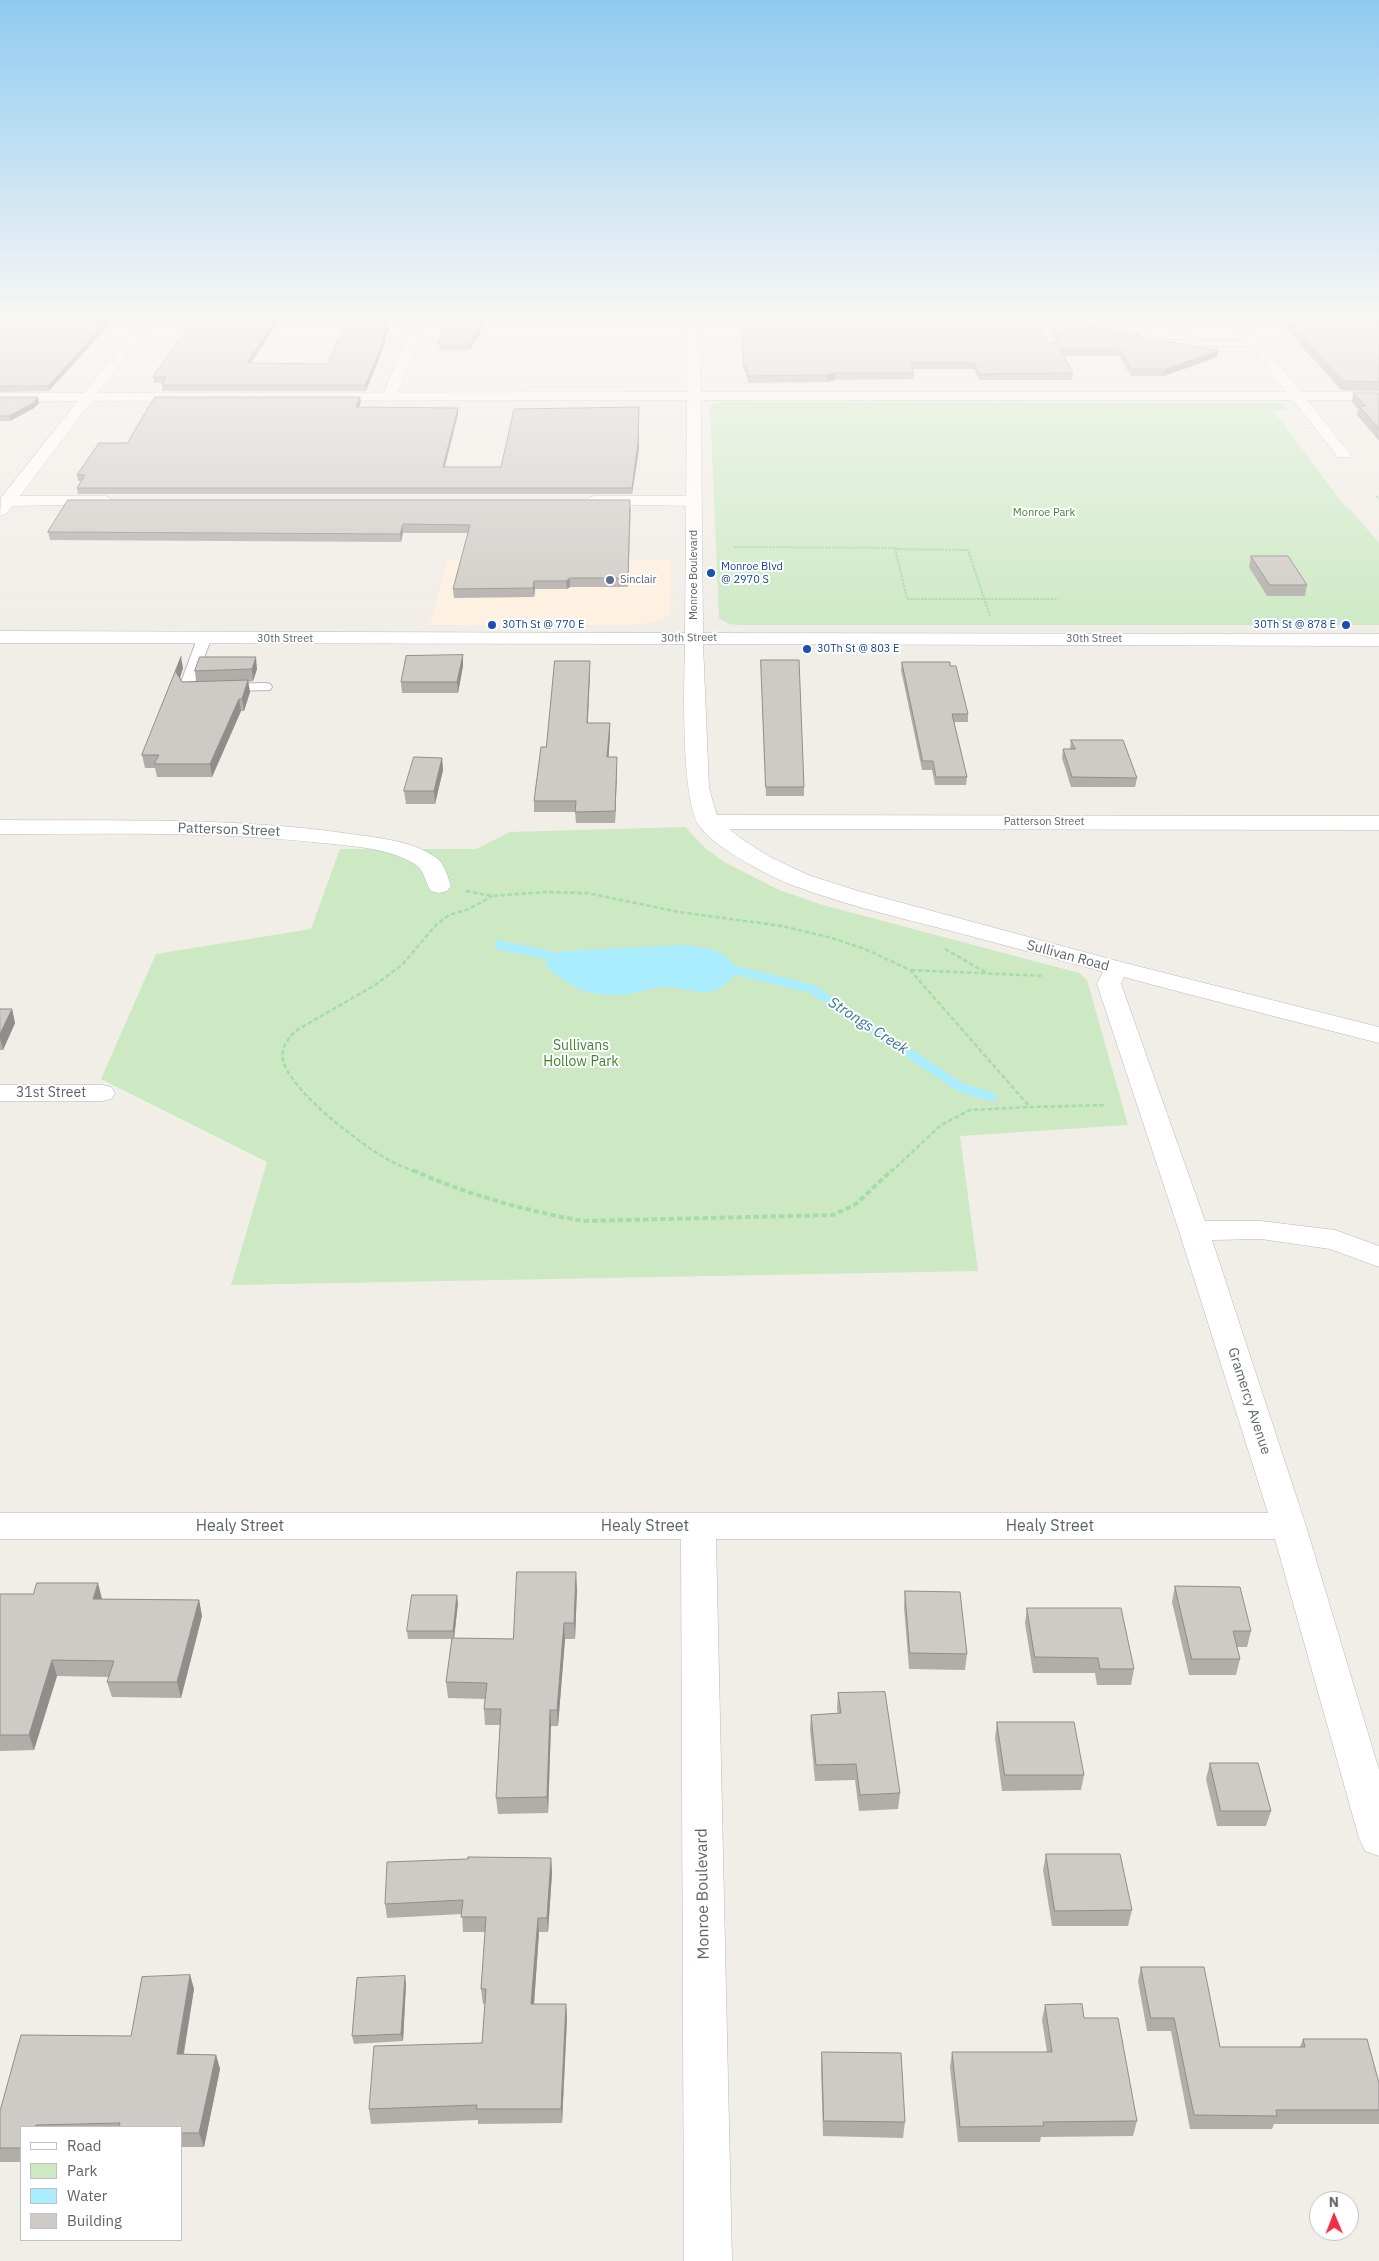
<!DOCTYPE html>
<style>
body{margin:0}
#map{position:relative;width:1379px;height:2261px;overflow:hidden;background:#f1ede7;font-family:"IBM Plex Sans",sans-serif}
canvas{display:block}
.legend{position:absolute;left:20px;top:2126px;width:162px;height:115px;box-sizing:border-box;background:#fff;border:1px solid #bfc1c3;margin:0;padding:6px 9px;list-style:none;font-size:15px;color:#5e6568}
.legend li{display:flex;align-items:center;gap:10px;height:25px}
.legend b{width:25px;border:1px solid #bfc1c3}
.north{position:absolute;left:1309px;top:2191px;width:50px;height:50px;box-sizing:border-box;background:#fff;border:1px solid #bfc1c3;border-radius:50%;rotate:359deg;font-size:14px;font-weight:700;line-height:20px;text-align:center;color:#5e6568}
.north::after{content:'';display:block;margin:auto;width:18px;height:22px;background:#f12d4a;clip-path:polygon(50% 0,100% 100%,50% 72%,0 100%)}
</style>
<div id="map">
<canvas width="1379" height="2261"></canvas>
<ul class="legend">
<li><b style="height:6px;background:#fff"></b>Road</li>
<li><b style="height:14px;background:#cce9c3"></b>Park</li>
<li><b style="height:14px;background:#aaedff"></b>Water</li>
<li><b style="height:14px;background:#cecac6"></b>Building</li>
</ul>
<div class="north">N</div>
</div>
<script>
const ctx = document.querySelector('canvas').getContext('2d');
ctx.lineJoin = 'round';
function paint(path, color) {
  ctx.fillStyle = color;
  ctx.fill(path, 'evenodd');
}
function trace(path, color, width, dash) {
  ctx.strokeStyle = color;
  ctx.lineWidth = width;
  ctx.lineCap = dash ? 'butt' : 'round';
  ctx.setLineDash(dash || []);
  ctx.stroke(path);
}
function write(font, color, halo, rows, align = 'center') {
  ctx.font = font + ' "IBM Plex Sans",sans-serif';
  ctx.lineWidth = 4;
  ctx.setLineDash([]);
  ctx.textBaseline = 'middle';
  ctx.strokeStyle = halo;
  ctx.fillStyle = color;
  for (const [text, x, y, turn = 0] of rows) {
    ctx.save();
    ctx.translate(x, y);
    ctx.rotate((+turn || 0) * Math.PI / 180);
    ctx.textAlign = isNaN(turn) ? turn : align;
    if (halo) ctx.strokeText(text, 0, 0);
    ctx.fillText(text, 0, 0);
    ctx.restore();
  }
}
const commercial = new Path2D(`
 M 447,560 L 671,560 L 670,613 L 667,617 L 650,623 L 631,625 L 430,625 Z`);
const green = new Path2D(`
 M 722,402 L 1283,403 L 1288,409 L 1274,411 L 1346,508 L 1352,511 L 1379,543 L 1379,625 L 740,625 L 729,624 L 719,618 L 710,406 L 712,404 Z
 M 685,827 L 705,848 L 724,862 L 779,890 L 823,905 L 1079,973 L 1087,980 L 1128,1125 L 960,1136 L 978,1271 L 231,1285 L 267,1162 L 101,1079 L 156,954 L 311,929 L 340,849 L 476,849 L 510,832 Z`);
const water = new Path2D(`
 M 685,945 C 710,948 725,950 739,971 C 707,1006 701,987 663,987 C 651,987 640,993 629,994 C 590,998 574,990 545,966 L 549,955 L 564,951 Z`);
const stream = new Path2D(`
 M 499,945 L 549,955
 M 739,971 L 812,989 L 960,1087 L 992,1097`);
const pathFar2 = new Path2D(`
 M 1376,496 L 1379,499
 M 734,547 L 895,548 L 907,599 L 1057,599
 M 896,549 L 968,550 L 990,616`);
const pathFar1 = new Path2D(`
 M 466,891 L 492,896 L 545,892 L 587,893 L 679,912 L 782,926 L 832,938 L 865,949 L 910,970 L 1030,1107 L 1106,1105
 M 945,949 L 987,973
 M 911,970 L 1044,976
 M 415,1172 C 404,1167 391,1162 380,1155 C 353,1138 290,1090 283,1060 C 280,1048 289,1037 297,1030 L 375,985 L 402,965 L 436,925 L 449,915 L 469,909 L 492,896
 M 891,1172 L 941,1125 L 970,1110 L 1030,1107`);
const path = new Path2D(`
 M 413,1170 C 464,1194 527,1211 583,1221 L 833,1215 L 856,1204 L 892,1170`);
const lane = new Path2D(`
 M 1035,319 L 1043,319 L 1057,345 L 1055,347 L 1049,347 Z
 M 1128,319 L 1137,319 L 1151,340 L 1183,340 L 1170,319 L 1179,319 L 1193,340 L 1254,340 L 1259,343 L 1254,346 L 1148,346 L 1145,345 Z
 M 204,635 L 211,639 L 194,685 L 265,683 L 270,684 L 272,687 L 270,690 L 184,692 L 180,685 L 197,639 Z`);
const street = new Path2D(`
 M 142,319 L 154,319 L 20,496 L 106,496 L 114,501 L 112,504 L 12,506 L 6,514 L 0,516 L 1,498 Z
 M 414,319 L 426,319 L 396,397 L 389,401 L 384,400 L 382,397 Z
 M 1229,319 L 1242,319 L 1301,392 L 1379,392 L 1379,400 L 1307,400 L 1348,451 L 1351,454 L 1348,457 L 1338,457 L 1293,400 L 693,400 L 686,396 L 693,392 L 1286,392 Z
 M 594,496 L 694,496 L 702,501 L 694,506 L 588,504 L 586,501 L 588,498 Z
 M 708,815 L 1379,816 L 1379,830 L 708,829 L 700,827 L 697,822 L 700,817 Z
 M 0,820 C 117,821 235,817 351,834 C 379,838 415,841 438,859 C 445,866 448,877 451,886 L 447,891 L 439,893 L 431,891 C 424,880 425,870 413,863 C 387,848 352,846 322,843 C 215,831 107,834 0,834 Z
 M 1116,961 L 1125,963 L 1128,968 L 1121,984 L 1205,1221 L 1261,1221 L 1335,1230 L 1379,1246 L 1379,1267 L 1330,1249 L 1261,1239 L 1212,1240 L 1306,1526 L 1379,1770 L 1379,1856 L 1365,1851 L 1359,1838 L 1275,1539 L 716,1539 L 732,2261 L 684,2261 L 681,1539 L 0,1539 L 0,1513 L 1268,1513 L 1179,1231 L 1097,984 L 1107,963 Z
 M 0,1085 L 102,1085 L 111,1087 L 115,1093 L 111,1099 L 102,1101 L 0,1101 Z`);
const secondary = new Path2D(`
 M 688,319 L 700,319 L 703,633 L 1379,634 L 1379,646 L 703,644 L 709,788 L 718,819 L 740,838 L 770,857 L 808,875 L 858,891 L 1125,963 L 1379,1027 L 1379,1043 C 1248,1010 1118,976 989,941 C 924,923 855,909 792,885 C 767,875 712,847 698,824 C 681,794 684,683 685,644 L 0,643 L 0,631 L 685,633 L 687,400 L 0,401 L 0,393 L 687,392 Z`);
const wall = new Path2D(`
 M 0,319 L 114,319 L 49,391 L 0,392 Z
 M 348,319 L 390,319 L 387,324 L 389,329 L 385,339 L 385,344 L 366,391 L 162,391 L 162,385 L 163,383 L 154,383 L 153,377 L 251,363 L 327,364 Z
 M 483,319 L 478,339 L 475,339 L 470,350 L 441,350 L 441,348 L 439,348 L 439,344 Z
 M 741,319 L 1037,319 L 1048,342 L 1056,343 L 1057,341 L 1048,324 L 1048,319 L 1054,319 L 1148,341 L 1218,351 L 1217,357 L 1164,376 L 1131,376 L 1119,356 L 1064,356 L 1073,373 L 1072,380 L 979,380 L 974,369 L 913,369 L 914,373 L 914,379 L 835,380 L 827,382 L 748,383 L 746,372 L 744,372 L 742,329 Z
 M 1279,319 L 1379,319 L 1379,391 L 1341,390 L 1304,349 Z
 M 1353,393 L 1379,393 L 1379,441 L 1357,415 L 1358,409 L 1352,402 Z
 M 0,397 L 39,403 L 34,408 L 10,421 L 0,421 Z
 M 361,402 L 359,407 L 458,414 L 445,467 L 501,467 L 639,449 L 632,494 L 78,494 L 77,488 L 82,481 L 78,481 L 77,475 L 127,443 Z
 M 631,508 L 628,587 L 570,587 L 567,589 L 535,589 L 534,597 L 454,598 L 453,589 L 468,533 L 403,533 L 401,542 L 50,540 L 48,532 Z
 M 1251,556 L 1307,585 L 1305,596 L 1267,596 L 1249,567 Z
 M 463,655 L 463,666 L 458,693 L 402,693 L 401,682 Z
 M 761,660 L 804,787 L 804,796 L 766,796 Z
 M 902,662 L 968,714 L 968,722 L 954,722 L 967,777 L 966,785 L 935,785 L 932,770 L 922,770 L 901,670 Z
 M 183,668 L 180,678 L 182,682 L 196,681 L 195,671 L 257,669 L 253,681 L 248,682 L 250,692 L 244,711 L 241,711 L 212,777 L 157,777 L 155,768 L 145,768 L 142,755 Z
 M 590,671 L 588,723 L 610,723 L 610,734 L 608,757 L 617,768 L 615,823 L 576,823 L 575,812 L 534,812 L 534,801 L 546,747 Z
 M 1071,740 L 1137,778 L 1135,787 L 1071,787 L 1062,758 L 1063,749 L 1070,749 Z
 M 442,758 L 443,770 L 435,804 L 406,804 L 404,791 Z
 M 0,1009 L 12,1009 L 15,1023 L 3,1050 L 0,1050 Z
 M 1175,1586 L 1251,1631 L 1247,1647 L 1237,1647 L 1240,1659 L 1236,1675 L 1189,1675 L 1172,1602 Z
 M 577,1588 L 575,1639 L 565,1639 L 558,1726 L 551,1726 L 548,1813 L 498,1814 L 496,1798 L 500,1725 L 485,1725 L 484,1709 L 485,1699 L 448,1698 L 446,1682 L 452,1639 L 408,1639 L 407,1631 L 458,1603 L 454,1638 L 513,1639 Z
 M 905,1591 L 967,1654 L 965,1670 L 909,1669 L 904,1607 Z
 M 0,1594 L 102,1599 L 199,1600 L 202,1616 L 181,1698 L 112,1697 L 107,1682 L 109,1677 L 57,1676 L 34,1750 L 0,1751 Z
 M 1027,1608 L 1134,1669 L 1131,1685 L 1097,1685 L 1095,1673 L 1033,1673 L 1025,1623 Z
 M 838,1693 L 900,1793 L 898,1809 L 859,1811 L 855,1780 L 815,1781 L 810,1730 L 811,1715 L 838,1714 L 837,1709 Z
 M 997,1722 L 1084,1775 L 1081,1790 L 1002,1791 L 995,1738 Z
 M 1210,1763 L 1271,1811 L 1266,1826 L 1217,1826 L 1206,1779 Z
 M 1046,1854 L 1132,1910 L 1128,1926 L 1052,1926 L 1043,1870 Z
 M 551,1858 L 552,1873 L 548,1932 L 539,1932 L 534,2004 L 566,2004 L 567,2018 L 562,2123 L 478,2124 L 478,2120 L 371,2124 L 369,2109 L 482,2043 L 485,2004 L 483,2004 L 481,1989 L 485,1932 L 463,1932 L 462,1914 L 387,1918 L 385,1904 Z
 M 1141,1967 L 1220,2047 L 1300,2047 L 1303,2039 L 1379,2083 L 1379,2124 L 1274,2124 L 1272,2129 L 1190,2129 L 1171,2031 L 1147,2031 L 1138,1981 Z
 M 190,1975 L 194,1989 L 184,2054 L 216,2055 L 220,2069 L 204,2147 L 181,2147 L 181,2127 L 21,2127 L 21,2162 L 0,2162 L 0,2111 L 131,2036 Z
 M 406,1984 L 403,2041 L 354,2044 L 352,2036 Z
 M 1045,2005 L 1084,2018 L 1137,2121 L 1133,2136 L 1041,2137 L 1040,2142 L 958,2142 L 950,2067 L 952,2052 L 1047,2052 L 1042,2020 Z
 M 822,2052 L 905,2122 L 903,2138 L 823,2136 L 821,2067 Z`);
const shadedWall = new Path2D(`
 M 109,319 L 114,319 L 49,391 L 48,386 Z
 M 276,319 L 280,319 L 247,369 L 247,363 Z
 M 387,319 L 390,319 L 385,329 L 384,324 Z
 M 482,319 L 483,319 L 478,339 L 477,334 Z
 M 389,324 L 389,329 L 385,339 L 385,344 L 366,391 L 365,385 Z
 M 475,334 L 475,339 L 470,350 L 470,346 Z
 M 1218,351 L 1217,357 L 1164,376 L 1165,369 Z
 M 835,373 L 835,380 L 827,382 L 827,375 Z
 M 38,397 L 39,403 L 34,408 L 10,421 L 9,416 Z
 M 360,397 L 361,402 L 356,413 L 356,407 Z
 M 639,407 L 639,449 L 632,494 L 632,488 Z
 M 458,408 L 458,414 L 443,473 L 443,467 Z
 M 403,524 L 403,533 L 401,542 L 400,534 Z
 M 570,578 L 570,587 L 567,589 L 566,581 Z
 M 534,581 L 535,589 L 534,597 L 533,588 Z
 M 463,655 L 463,666 L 458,693 L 457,682 Z
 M 181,657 L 183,668 L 178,684 L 176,672 Z
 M 256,657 L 257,669 L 253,681 L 252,669 Z
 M 590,661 L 590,671 L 587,734 L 587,723 Z
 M 248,680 L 250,692 L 244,711 L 242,699 Z
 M 239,699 L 241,711 L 212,777 L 210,764 Z
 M 610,723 L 610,734 L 608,768 L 607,757 Z
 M 617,757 L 617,768 L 615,823 L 615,811 Z
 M 442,758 L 443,770 L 435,804 L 434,791 Z
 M 12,1009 L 15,1023 L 3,1050 L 0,1038 L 0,1034 Z
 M 576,1572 L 577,1588 L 575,1639 L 574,1623 Z
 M 98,1583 L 102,1599 L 93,1599 Z
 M 457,1595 L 458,1603 L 454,1639 L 453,1631 Z
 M 199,1600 L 202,1616 L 181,1698 L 177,1682 Z
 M 564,1623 L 565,1639 L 558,1726 L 557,1710 Z
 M 52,1660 L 57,1676 L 34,1750 L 29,1735 Z
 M 550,1710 L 551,1726 L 548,1813 L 547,1797 Z
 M 551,1858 L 552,1873 L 548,1932 L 547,1918 Z
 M 538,1918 L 539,1932 L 533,2018 L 531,2004 Z
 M 190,1975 L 194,1989 L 181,2068 L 177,2054 Z
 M 405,1976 L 406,1984 L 403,2041 L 401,2034 Z
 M 566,2004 L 567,2018 L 562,2123 L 561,2109 Z
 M 216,2055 L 220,2069 L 204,2147 L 199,2133 Z`);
const building = new Path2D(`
 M 0,319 L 109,319 L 48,386 L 0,386 Z
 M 194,319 L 276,319 L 247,363 L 327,364 L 348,319 L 387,319 L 384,324 L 389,324 L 383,338 L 385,338 L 365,385 L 162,385 L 166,377 L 153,377 Z
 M 447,319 L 482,319 L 477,334 L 475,334 L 470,346 L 441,346 L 442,344 L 439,344 Z
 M 742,319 L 1037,319 L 1048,342 L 1056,343 L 1060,339 L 1049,319 L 1054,319 L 1142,336 L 1148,341 L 1171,342 L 1218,351 L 1165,369 L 1132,369 L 1120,349 L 1060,350 L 1073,373 L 979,374 L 975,363 L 911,363 L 914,373 L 835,373 L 827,375 L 748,376 L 746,366 L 744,366 Z
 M 1287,319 L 1379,319 L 1379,382 L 1343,381 L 1306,341 Z
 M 1353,393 L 1379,393 L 1379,429 L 1359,406 L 1365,406 Z
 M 0,397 L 38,397 L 33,403 L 9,416 L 0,416 Z
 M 155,397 L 360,397 L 356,407 L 458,408 L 443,467 L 501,467 L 514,409 L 639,407 L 638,443 L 632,488 L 77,488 L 85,475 L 77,475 L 99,443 L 127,443 Z
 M 68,500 L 630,500 L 628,578 L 570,578 L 566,581 L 534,581 L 533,588 L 453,589 L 470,525 L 403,524 L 400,534 L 48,532 Z
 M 1251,556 L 1288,556 L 1307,585 L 1270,585 Z
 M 463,655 L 457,682 L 401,682 L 406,656 Z
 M 181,657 L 176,672 L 182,682 L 248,680 L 242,699 L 239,699 L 210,764 L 154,764 L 159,755 L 142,755 Z
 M 200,657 L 256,657 L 252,669 L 195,671 Z
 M 761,660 L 799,660 L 804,787 L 766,787 Z
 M 555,661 L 590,661 L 587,723 L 610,723 L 607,757 L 617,757 L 615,811 L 575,812 L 576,801 L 534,801 L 541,747 L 546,747 Z
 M 902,662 L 950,662 L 950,666 L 956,666 L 968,714 L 952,714 L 967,777 L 936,777 L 933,761 L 923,761 Z
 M 1071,740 L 1123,740 L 1137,778 L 1072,777 L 1063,749 L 1075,749 Z
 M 414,757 L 442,758 L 434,791 L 404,791 Z
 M 0,1009 L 12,1009 L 0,1034 Z
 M 517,1572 L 576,1572 L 574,1623 L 564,1623 L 557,1710 L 550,1710 L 547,1797 L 496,1798 L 501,1709 L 484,1709 L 487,1683 L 446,1682 L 452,1638 L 513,1639 Z
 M 37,1583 L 98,1583 L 93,1599 L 199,1600 L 177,1682 L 107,1682 L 114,1661 L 52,1660 L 29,1735 L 0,1735 L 0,1594 L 33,1594 Z
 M 1175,1586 L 1240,1587 L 1251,1631 L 1233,1631 L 1240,1659 L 1192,1659 Z
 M 905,1591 L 960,1592 L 967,1654 L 910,1653 Z
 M 412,1595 L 457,1595 L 453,1631 L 407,1631 Z
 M 1027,1608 L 1121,1608 L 1134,1669 L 1100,1669 L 1098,1658 L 1035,1657 Z
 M 885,1692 L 900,1793 L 860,1795 L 856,1764 L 816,1765 L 811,1715 L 841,1713 L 838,1693 Z
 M 997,1722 L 1074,1722 L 1084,1775 L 1005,1775 Z
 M 1210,1763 L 1258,1763 L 1271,1811 L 1221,1811 Z
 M 1046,1854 L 1120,1854 L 1132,1910 L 1055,1911 Z
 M 468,1857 L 551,1858 L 547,1918 L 538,1918 L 531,2004 L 566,2004 L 561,2109 L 476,2109 L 477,2105 L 369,2109 L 374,2046 L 482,2043 L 486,1989 L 481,1989 L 486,1917 L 461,1917 L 463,1900 L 385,1904 L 387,1862 L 468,1859 Z
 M 1141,1967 L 1204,1967 L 1220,2047 L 1305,2047 L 1303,2039 L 1367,2039 L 1379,2083 L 1379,2110 L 1276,2110 L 1277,2116 L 1194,2115 L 1174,2018 L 1151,2018 Z
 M 190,1975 L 177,2054 L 216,2055 L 199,2133 L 181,2133 L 181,2127 L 119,2127 L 120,2123 L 36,2125 L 35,2127 L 21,2127 L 21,2148 L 0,2148 L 0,2111 L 21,2035 L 131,2036 L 142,1977 Z
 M 405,1976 L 401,2034 L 352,2036 L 357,1978 Z
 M 1082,2004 L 1084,2018 L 1118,2018 L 1137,2121 L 1043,2122 L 1044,2126 L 960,2127 L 952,2052 L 1052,2052 L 1045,2005 Z
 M 822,2052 L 901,2053 L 905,2122 L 824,2121 Z`);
const markers = [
 [711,573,5,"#1a4fb4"],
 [610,580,5,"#5c6f8a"],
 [492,625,5,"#1a4fb4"],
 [1346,625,5,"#1a4fb4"],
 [807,649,5,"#1a4fb4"]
];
const farParknames = [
 ["Monroe Park",1044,513]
];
const farTransitnames = [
 ["Monroe Blvd",721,567],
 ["@ 2970 S",721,580],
 ["30Th St @ 770 E",502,625],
 ["30Th St @ 878 E",1336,625,"right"],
 ["30Th St @ 803 E",817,649]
];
const farStreetnames = [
 ["Monroe Boulevard",694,575,-90],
 ["30th Street",689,638,-1],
 ["30th Street",285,639],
 ["30th Street",1094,639],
 ["Patterson Street",1044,822]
];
const farServicenames = [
 ["Sinclair",620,580]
];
const streetNames = [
 ["Patterson Street",229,830,2],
 ["Sullivan Road",1068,956,15],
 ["31st Street",51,1093],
 ["Gramercy Avenue",1249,1401,72]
];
const parkNames = [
 ["Sullivans",581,1046],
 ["Hollow Park",581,1062]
];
const waterNames = [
 ["Strongs Creek",868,1026,33]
];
const nearStreetnames = [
 ["Healy Street",240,1526],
 ["Healy Street",645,1526],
 ["Healy Street",1050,1526],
 ["Monroe Boulevard",703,1894,-91]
];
paint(commercial, '#fff0df');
paint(green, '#cce9c3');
paint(water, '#aaedff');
trace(stream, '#aaedff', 9);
trace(lane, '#b5b9bc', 2);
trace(street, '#b5b9bc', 1);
trace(secondary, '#b5bcbf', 1);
trace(pathFar2, '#a6dca8', 2, [2.5, 1]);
trace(pathFar1, '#a6dca8', 2.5, [4.5, 2.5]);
trace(path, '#a6dca8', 4, [5.5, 3]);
paint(lane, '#fff');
paint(street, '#fff');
paint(secondary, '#fff');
paint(wall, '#b1aeaa');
paint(shadedWall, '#908d8b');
paint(building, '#cecac6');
trace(building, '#908d8b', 1);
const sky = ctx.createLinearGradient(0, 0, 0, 635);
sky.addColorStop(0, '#8fcbf1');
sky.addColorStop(0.5, '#f9f7f4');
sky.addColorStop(1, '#f9f7f400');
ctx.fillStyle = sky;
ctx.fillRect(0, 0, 1379, 635);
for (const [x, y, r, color] of markers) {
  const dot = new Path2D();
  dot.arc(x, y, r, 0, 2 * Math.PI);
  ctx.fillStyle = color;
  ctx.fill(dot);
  trace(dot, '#fff', 2);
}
write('11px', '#408430', '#fff', farParknames);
write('11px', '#164399', '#fff', farTransitnames, 'left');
write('11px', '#5e6568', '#fff', farStreetnames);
write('11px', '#4e5e75', '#fff', farServicenames, 'left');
write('14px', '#5e6568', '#fff', streetNames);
write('14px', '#408430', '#fff', parkNames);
write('italic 15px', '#357892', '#fff', waterNames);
write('16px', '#5e6568', '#fff', nearStreetnames);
</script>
